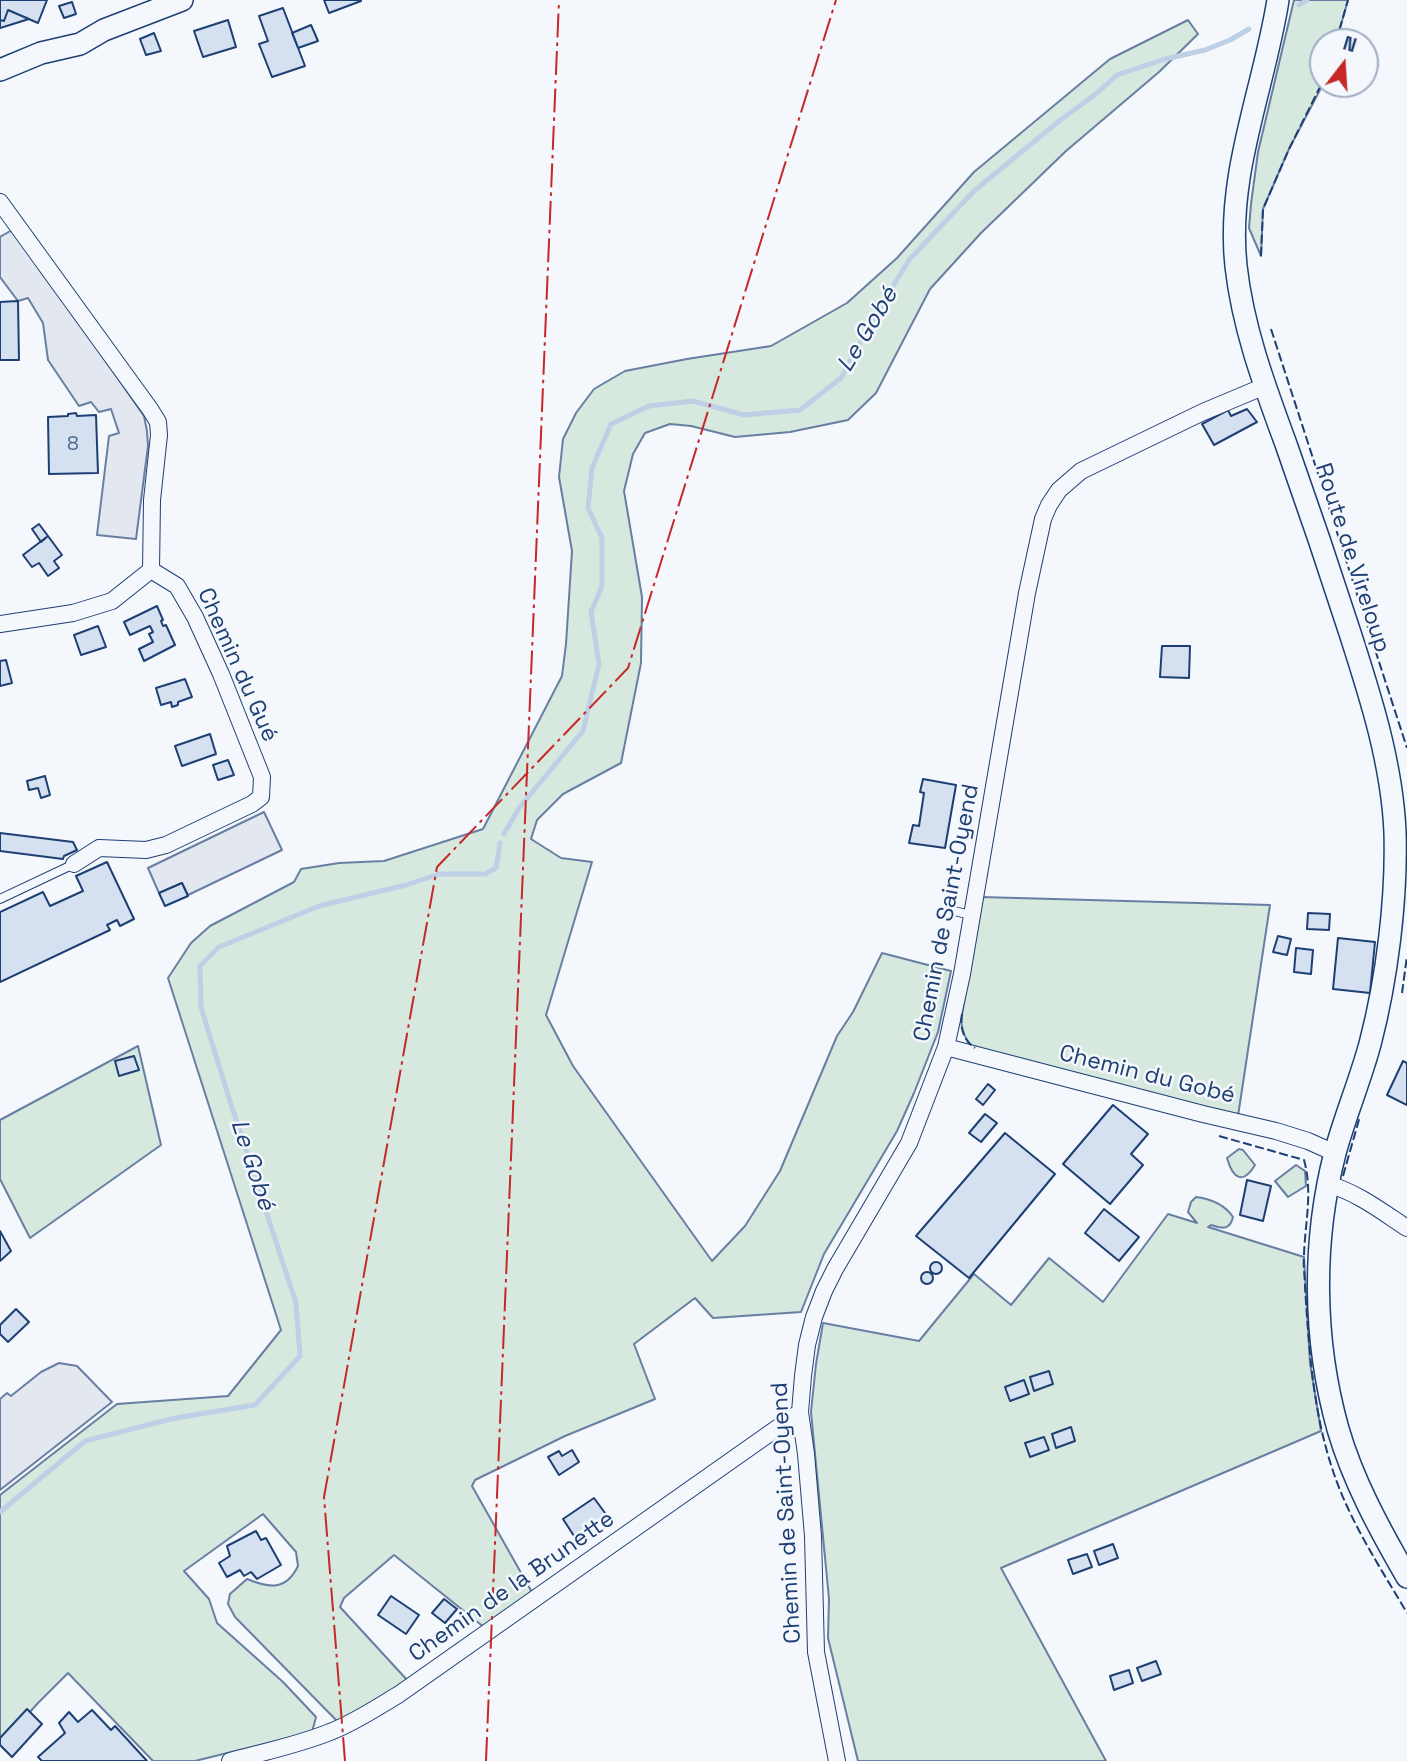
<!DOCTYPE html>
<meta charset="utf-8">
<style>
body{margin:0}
#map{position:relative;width:1407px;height:1761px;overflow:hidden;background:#f4f7fb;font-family:"Space Grotesk",sans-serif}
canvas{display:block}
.north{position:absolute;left:1309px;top:28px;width:70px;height:70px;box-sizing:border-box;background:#f4f7fb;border:2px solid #9eadc5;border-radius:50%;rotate:17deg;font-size:19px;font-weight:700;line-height:28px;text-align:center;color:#1d3f73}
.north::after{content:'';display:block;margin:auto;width:24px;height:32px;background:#c62828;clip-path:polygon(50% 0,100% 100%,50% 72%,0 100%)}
</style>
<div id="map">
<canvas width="1407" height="1761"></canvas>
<div class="north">N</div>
</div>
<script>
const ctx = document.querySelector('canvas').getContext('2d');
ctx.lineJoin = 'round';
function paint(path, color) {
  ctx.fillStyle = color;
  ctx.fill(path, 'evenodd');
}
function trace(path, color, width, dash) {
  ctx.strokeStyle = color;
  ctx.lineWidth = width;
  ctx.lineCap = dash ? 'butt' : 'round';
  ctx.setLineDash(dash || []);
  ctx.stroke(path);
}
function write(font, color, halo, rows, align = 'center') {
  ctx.font = font + ' "Space Grotesk",sans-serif';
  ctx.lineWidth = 5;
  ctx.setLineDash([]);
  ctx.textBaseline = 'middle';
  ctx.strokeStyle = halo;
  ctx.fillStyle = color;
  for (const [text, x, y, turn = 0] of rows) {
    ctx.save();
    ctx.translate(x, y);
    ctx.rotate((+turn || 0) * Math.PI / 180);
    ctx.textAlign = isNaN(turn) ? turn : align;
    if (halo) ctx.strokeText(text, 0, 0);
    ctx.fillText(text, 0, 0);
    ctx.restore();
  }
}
const green = new Path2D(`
 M 1294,0 L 1348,0 L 1336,42 L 1323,42 L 1323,81 L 1321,88 L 1289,149 L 1263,209 L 1261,256 L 1249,228 L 1251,204 L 1258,152 Z
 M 1188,20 L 1198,34 L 1159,72 L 1066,151 L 981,233 L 930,289 L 876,393 L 848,420 L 790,432 L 735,437 L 691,426 L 670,424 L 645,433 L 633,454 L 624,491 L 642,597 L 641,663 L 621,763 L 563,794 L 537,820 L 531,839 L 561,858 L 592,862 L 546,1015 L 573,1066 L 712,1261 L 745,1226 L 780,1171 L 837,1036 L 853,1012 L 882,953 L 951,971 L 938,1032 L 914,1093 L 897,1131 L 824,1254 L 801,1312 L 713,1318 L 695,1298 L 634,1344 L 655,1399 L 565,1436 L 475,1480 L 472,1486 L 533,1594 L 485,1628 L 394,1555 L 344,1598 L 340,1607 L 408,1681 L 338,1722 L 235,1617 L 228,1604 L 230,1594 L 247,1579 C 269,1588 286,1591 298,1566 L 296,1552 L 263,1514 L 184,1571 L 209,1599 L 217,1623 L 283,1682 L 316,1717 L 312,1732 L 195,1761 L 153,1761 L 68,1673 L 38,1703 L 0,1745 L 0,1495 L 117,1404 L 228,1396 L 281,1330 L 168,978 L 191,943 L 210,926 L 294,882 L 301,869 L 339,863 L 384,861 L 483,829 L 562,676 L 566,644 L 572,551 L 559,477 L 563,439 L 576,413 L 594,389 L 625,371 L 687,359 L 771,346 L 847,303 L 897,258 L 974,172 L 1110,59 Z
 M 981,897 L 1270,905 L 1238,1116 L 972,1047 C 965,1039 962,1031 961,1021 Z
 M 138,1046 L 161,1145 L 30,1238 L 0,1179 L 0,1120 Z
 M 1239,1149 L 1243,1150 L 1255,1165 C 1243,1185 1233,1179 1227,1158 Z
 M 1296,1165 L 1305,1171 L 1306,1186 L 1288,1197 L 1275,1181 Z
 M 1196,1197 C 1211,1199 1225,1205 1233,1217 C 1230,1230 1223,1229 1211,1225 L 1208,1227 L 1304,1257 L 1310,1363 L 1321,1431 L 1001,1568 L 1106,1761 L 858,1761 L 828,1638 L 829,1599 L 811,1412 L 816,1364 L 823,1323 L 919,1341 L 974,1274 L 1011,1305 L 1049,1258 L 1103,1302 L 1168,1214 L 1197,1223 L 1188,1212 L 1191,1202 Z`);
const parking = new Path2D(`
 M 14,229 L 144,416 L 147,431 L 148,446 L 136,539 L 97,535 L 109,436 L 119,433 L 111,409 L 99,412 L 91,402 L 79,406 L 48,360 L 43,323 L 28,298 L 18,301 L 0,277 L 0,237 Z
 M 264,812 L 282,850 L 188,895 L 182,883 L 159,893 L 148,868 Z
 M 59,1363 L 77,1366 L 112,1402 L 0,1490 L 0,1399 L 7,1393 L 11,1396 L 41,1372 Z`);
const stream = new Path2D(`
 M 1299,5 L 1307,0
 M 504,834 L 519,808 L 583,731 L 599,664 L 591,612 L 602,586 L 602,538 L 588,508 L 592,468 L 611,424 L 649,406 L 693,401 L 744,415 L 800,410 L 841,378 L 877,312 L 909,260 L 974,191 L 1059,121 L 1097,93 L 1117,75 L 1165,59 L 1205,50 L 1230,40 L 1249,29
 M 0,1512 L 85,1441 L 175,1418 L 255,1405 L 300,1356 L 296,1303 L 228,1095 L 201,1007 L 200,966 L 219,947 L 319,906 L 406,885 L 439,874 L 485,874 L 496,868 L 500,843`);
const building = new Path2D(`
 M 0,0 L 47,0 L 38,23 L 8,10 L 4,21 L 0,20 Z
 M 324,0 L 361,0 L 361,1 L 329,13 Z
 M 72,2 L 76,14 L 64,18 L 59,6 Z
 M 283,8 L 305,66 L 272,77 L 259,44 L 268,41 L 259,16 Z
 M 8,10 L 29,19 L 0,28 L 0,20 L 4,21 Z
 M 228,20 L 236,47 L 203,57 L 194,31 Z
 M 311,25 L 318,41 L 298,48 L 292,33 Z
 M 154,33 L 161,51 L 146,55 L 140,39 Z
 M 18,301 L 19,360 L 0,360 L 0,302 Z
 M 1247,409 L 1257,422 L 1214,445 L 1202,424 L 1228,410 L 1231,416 Z
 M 76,413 L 77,416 L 96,415 L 98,473 L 49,474 L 48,417 L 68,416 L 68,414 Z
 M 39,524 L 48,536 L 41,542 L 32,529 Z
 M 48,536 L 62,555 L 54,561 L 59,568 L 48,576 L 39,563 L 32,567 L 23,555 Z
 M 157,606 L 163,620 L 161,621 L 163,626 L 166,625 L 175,645 L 144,661 L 139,649 L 153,642 L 149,634 L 153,632 L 150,626 L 130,635 L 124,622 Z
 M 98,626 L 106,647 L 81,655 L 74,635 Z
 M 1162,646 L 1190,646 L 1189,678 L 1160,677 Z
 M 6,660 L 12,683 L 0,686 L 0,661 Z
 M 185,679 L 192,697 L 178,702 L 178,705 L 172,707 L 171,702 L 161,705 L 156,688 Z
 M 210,734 L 216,754 L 182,766 L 175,746 Z
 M 228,760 L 234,775 L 218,780 L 213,765 Z
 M 45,776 L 50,795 L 41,798 L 38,788 L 29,790 L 27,781 Z
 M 923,779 L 956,785 L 945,848 L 909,843 L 913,825 L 919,826 L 924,793 L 920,792 Z
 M 0,833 L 73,842 L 77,850 L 64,856 L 63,859 L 0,851 Z
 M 107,862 L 134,919 L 120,926 L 117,920 L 107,925 L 110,930 L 0,982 L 0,912 L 43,892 L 50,906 L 83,891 L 76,876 Z
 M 182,883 L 188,896 L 165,906 L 159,893 Z
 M 1308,913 L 1330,914 L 1329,930 L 1307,929 Z
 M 1278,936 L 1291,939 L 1287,955 L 1273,952 Z
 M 1338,938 L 1375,942 L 1370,993 L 1333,989 Z
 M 1296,948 L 1313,950 L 1311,974 L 1294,972 Z
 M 134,1056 L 139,1070 L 119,1076 L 115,1061 Z
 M 1403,1061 L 1407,1063 L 1407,1105 L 1387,1095 Z
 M 988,1084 L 995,1090 L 983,1105 L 976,1099 Z
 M 1113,1105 L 1148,1134 L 1131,1154 L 1143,1165 L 1110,1204 L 1063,1164 Z
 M 985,1114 L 997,1123 L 981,1142 L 969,1133 Z
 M 1005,1133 L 1055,1174 L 969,1278 L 916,1236 Z
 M 1247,1180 L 1271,1186 L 1263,1221 L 1240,1215 Z
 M 1104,1209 L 1139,1237 L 1119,1261 L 1085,1233 Z
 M 0,1231 L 11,1251 L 0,1261 Z
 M930 1268a6 6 0 1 1 12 0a6 6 0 1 1-12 0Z
 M921 1278a6 6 0 1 1 12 0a6 6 0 1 1-12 0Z
 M 16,1309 L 29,1322 L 8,1342 L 0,1334 L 0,1325 Z
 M 1049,1371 L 1053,1384 L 1034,1391 L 1030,1377 Z
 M 1024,1380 L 1029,1394 L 1010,1401 L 1005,1387 Z
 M 1071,1427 L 1075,1441 L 1056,1448 L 1052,1434 Z
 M 1044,1437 L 1049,1450 L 1030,1457 L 1025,1443 Z
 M 572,1450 L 579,1462 L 559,1475 L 548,1457 L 559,1451 L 562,1456 Z
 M 594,1498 L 608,1517 L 576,1539 L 563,1519 Z
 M 256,1531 L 261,1540 L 266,1538 L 281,1565 L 257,1579 L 251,1572 L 244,1576 L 240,1570 L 227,1577 L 219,1563 L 230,1556 L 227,1546 Z
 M 1113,1544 L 1118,1558 L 1099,1565 L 1094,1551 Z
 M 1087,1554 L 1092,1567 L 1073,1574 L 1068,1560 Z
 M 391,1596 L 419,1615 L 406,1634 L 378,1615 Z
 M 444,1599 L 457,1609 L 445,1623 L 432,1613 Z
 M 1156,1661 L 1161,1674 L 1142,1681 L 1137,1668 Z
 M 1129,1670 L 1133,1683 L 1114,1690 L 1110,1676 Z
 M 27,1709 L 42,1724 L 12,1757 L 0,1745 L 0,1738 Z
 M 92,1710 L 111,1730 L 115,1726 L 147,1761 L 42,1761 L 38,1757 L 65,1733 L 59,1723 L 69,1712 L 78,1722 Z`);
const service = new Path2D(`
 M 0,899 L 74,864
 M 954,911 L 971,915`);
const minor = new Path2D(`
 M 0,202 L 150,409 L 158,422 L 159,435 L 152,500 L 151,570 L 177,586 L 195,617 L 221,674 L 262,777 L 261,797 L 252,804 L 166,845 L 146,850 L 99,848 L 74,864
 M 0,624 L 73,613 L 112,601 L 151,570
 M 946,1047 L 1203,1114 L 1276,1131 L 1308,1141 L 1335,1153
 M 1328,1184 C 1358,1193 1381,1211 1407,1228
 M 230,1761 C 264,1752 298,1745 330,1732 C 354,1723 376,1708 398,1695 L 800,1412
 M 837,1761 L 816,1652 L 813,1536 L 806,1454 L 800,1412 L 803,1376 L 807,1345 L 814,1317 L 824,1291 L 835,1269 L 909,1143 L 946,1047 L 962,974 L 1027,593 L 1043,519 L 1049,505 L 1059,490 L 1081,471 L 1203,412 L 1265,386`);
const secondary = new Path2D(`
 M 1278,0 C 1264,89 1226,174 1236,266 C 1243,329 1265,387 1287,447 C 1309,509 1330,571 1350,633 C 1371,698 1392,764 1395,832 C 1397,899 1387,979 1370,1044 C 1360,1081 1345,1116 1335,1153 C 1312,1242 1313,1340 1338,1429 C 1353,1481 1380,1530 1407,1577
 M 0,70 L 41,53 L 80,44 L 104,30 L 182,0`);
const fence = new Path2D(`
 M 1336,42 L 1348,0
 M 1261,256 L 1263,209 L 1289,149 L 1323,81
 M 1271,329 L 1407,748
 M 1402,993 L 1407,956
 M 962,1014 C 960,1028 963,1040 975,1048
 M 1219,1136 L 1304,1160 C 1313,1192 1305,1223 1304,1255 C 1303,1266 1305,1277 1305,1287 C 1309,1349 1313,1412 1333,1471 C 1350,1522 1380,1567 1407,1613
 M 1343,1176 L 1360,1116`);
const power = new Path2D(`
 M 345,1761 L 324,1497 L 437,867 L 628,668 L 836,0
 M 486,1761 L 559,0`);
const numberNames = [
 ["8",73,445]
];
const streetNames = [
 ["Route de Vireloup",1352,558,72],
 ["Chemin du Gué",237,665,66],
 ["Chemin de Saint-Oyend",947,913,-79],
 ["Chemin du Gobé",1147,1075,14],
 ["Chemin de Saint-Oyend",787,1513,-93],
 ["Chemin de la Brunette",512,1587,-35]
];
const waterNames = [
 ["Le Gobé",868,330,-59],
 ["Le Gobé",252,1165,72]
];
paint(green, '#d7e8df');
trace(green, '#687fa3', 2);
paint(parking, '#e3e8f0');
trace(parking, '#687fa3', 2);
trace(stream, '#bed0e5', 5);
paint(building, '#d5e0f0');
trace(building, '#1d3f73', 2);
trace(service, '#1d3f73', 10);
trace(minor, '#1d3f73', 18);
trace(secondary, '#1d3f73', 24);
trace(service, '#f4f7fb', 8);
trace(minor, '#f4f7fb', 16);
trace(secondary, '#f4f7fb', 21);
trace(fence, '#1d3f73', 2, [9, 3.5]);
trace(power, '#c62828', 2, [24, 5, 3.5, 5]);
write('19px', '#4b6792', null, numberNames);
write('23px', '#1d3f73', '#f4f7fb', streetNames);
write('italic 24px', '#1d3f73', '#f4f7fb', waterNames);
</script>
